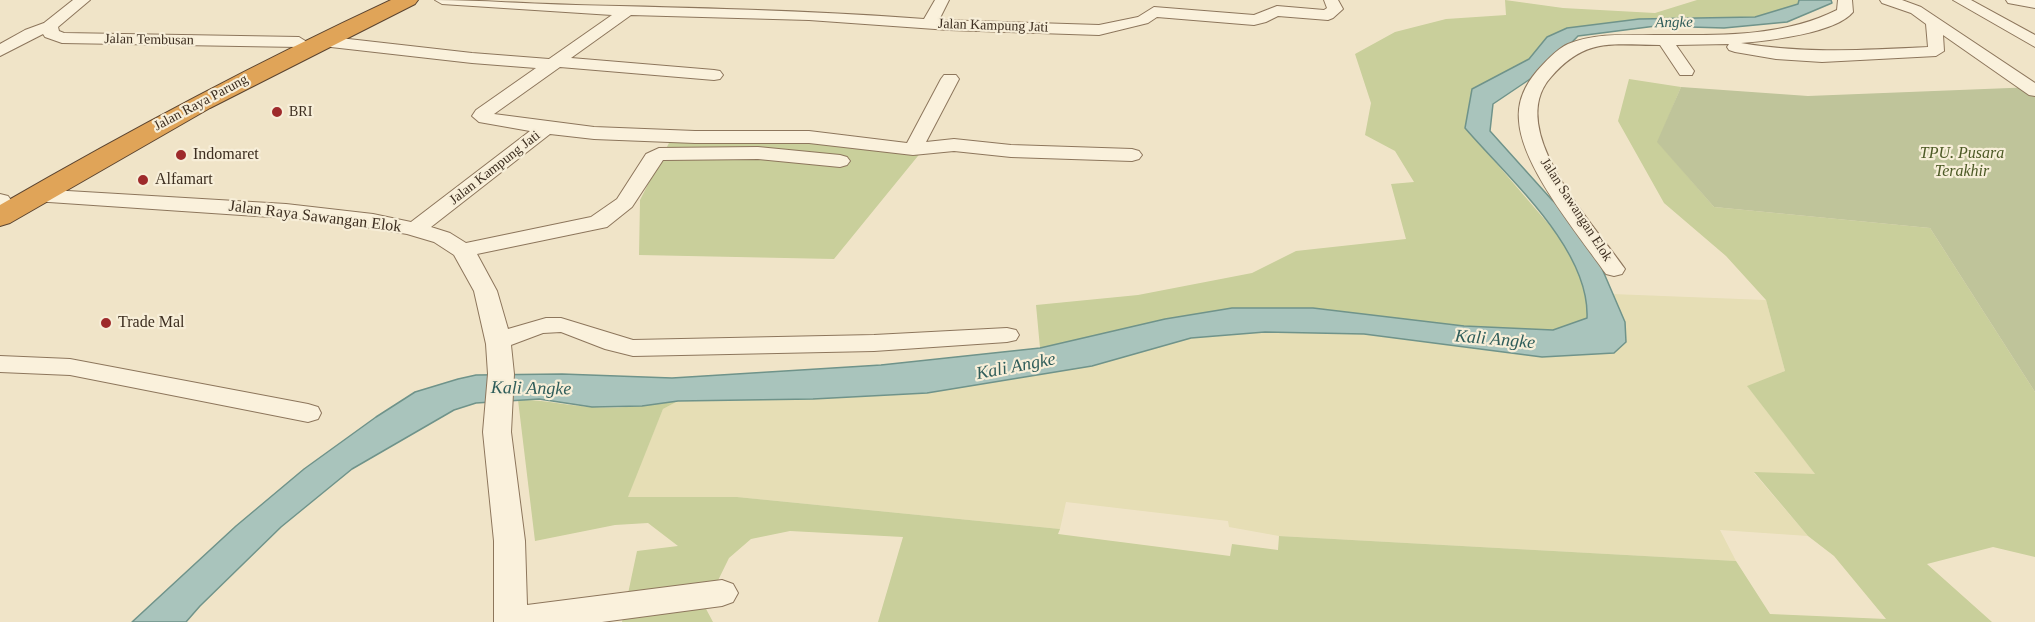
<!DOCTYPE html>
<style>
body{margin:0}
canvas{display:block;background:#f0e4c8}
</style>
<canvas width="2035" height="622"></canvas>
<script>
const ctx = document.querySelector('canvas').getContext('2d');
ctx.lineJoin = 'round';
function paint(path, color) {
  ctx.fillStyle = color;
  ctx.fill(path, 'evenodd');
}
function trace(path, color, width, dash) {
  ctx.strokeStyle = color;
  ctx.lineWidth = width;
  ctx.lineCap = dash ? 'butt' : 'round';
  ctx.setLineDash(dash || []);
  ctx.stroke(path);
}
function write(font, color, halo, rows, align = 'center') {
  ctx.font = font + ' Georgia,serif';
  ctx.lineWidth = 4.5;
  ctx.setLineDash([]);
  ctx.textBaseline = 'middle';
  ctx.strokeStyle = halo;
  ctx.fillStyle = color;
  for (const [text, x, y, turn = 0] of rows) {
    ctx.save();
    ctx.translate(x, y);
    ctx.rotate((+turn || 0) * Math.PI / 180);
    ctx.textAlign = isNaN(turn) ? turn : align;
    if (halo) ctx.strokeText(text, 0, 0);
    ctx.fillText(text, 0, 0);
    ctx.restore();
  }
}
const farmland = new Path2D(`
 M 1612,294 L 1766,300 L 1785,371 L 1748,387 L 1816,475 L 1754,473 L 1808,536 L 1720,530 L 1736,561 L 1279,536 L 1229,527 L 1228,521 L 1066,502 L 1060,529 L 737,497 L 627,497 L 663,409 L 678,401 L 813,399 L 927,393 L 1092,366 L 1191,338 L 1265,332 L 1364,334 L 1542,357 L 1614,353 L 1626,342 L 1625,322 Z`);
const green = new Path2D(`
 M 1505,0 L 1563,8 L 1655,13 L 1697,0 L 1799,0 L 1798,4 L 1755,17 L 1639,19 L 1567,28 L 1547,37 L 1529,59 L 1472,89 L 1466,128 L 1564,242 L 1587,293 L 1588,318 L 1553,330 L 1464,326 L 1313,308 L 1232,308 L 1165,319 L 1040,348 L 1036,305 L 1138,295 L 1252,273 L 1296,251 L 1406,239 L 1391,184 L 1414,182 L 1395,151 L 1365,135 L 1371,103 L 1355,54 L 1395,32 L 1446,19 L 1506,15 Z
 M 1629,79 L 1681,87 L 1658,142 L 1714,207 L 1930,228 L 2035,392 L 2035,557 L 1993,547 L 1927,564 L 1992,622 L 878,622 L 903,537 L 790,531 L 751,539 L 729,558 L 705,607 L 713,622 L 622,622 L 637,551 L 678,546 L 648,523 L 615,525 L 535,541 L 518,400 C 544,399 568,406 593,407 C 622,409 650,405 678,401 L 663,409 L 628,497 L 737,497 L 1060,529 L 1058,534 L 1230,556 L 1232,544 L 1278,550 L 1279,536 L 1736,561 L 1770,614 L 1886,619 L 1834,556 L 1808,536 L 1754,472 L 1815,474 L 1747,386 L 1785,371 L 1766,300 L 1726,256 L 1664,203 L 1618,121 Z
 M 781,138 L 922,151 L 834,259 L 639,255 L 640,200 L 671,139 Z`);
const cemetery = new Path2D(`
 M 1681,87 L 1808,96 L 2035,87 L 2035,392 L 1930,228 L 1714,207 L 1657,142 Z`);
const water = new Path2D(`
 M 1799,0 L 1831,0 L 1832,3 L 1787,22 L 1724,28 L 1656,26 L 1578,36 L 1548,67 L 1493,104 L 1490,131 L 1552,200 L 1579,225 L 1594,250 L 1625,322 L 1626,342 L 1614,353 L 1542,357 L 1364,334 L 1265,332 L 1191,338 L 1092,366 L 927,393 L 813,399 L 678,401 L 642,406 L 592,407 L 539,399 L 476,403 L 454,410 L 352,469 L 281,527 L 200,606 L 186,622 L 132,622 L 236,526 L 304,469 L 376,417 L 415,392 L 458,379 L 476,375 L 562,374 L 672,378 L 881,365 L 1040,348 L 1165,319 L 1232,308 L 1313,308 L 1464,326 L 1553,330 L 1587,318 C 1590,249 1508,178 1465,128 L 1472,89 L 1529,59 L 1547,37 L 1567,28 L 1639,19 L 1755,17 L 1798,4 Z`);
const street = new Path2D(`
 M 73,0 L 90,0 L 58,27 L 59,31 L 64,33 L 299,37 L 307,42 L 299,47 L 62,43 L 45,37 L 43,34 L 0,56 L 0,44 L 25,30 L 44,23 Z
 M 435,0 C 482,0 529,4 576,5 C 692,8 808,10 924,19 L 935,0 L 949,0 L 939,20 L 1099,25 L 1138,17 L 1154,7 L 1254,15 L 1277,6 L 1324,10 L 1327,8 L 1324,0 L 1338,0 L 1343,9 L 1333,18 L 1328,20 L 1278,16 L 1266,22 L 1254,25 L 1157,17 L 1148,23 L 1099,35 L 949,30 L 809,20 L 631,15 L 571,58 L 714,70 L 720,71 L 723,75 L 720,79 L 714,80 L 560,67 L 494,114 L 594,127 L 695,131 L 809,131 L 907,143 L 941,79 L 944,75 L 956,75 L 959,79 L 926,142 L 954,139 L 1011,145 L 1132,149 L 1139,151 L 1142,155 L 1139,159 L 1132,161 L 1011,157 L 954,151 L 913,155 L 809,143 L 695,143 L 594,139 L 550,134 L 431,227 L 450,233 L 466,243 L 591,217 L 617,199 L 646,154 L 659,148 L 758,147 L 840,155 L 847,157 L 850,161 L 847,165 L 840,167 L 758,159 L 663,160 L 632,207 L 607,227 L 477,254 L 497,291 L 508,329 L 546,318 L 561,318 L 633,340 L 874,335 L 1007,328 L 1016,330 L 1019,335 L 1016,340 L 1007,342 L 874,351 L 633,356 L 605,349 L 561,332 L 543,333 L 511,345 L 514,374 L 511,432 L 525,541 L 527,605 L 722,580 L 733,584 L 738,593 L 733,602 L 722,606 L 602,622 L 494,622 L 494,541 L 483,432 L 488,374 L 486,344 L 474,291 L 454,255 L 434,242 L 407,234 L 330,221 L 34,201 L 27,199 L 24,195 L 27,191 L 34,189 L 286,204 L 373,214 L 411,222 L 530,131 L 479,122 L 472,116 L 476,110 L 536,68 L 472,63 L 322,46 L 316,44 L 314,41 L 316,38 L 322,36 L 472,53 L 549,59 L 612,15 L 442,4 Z
 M 1838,0 L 1852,0 L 1853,12 C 1836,33 1768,41 1741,43 C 1806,54 1863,50 1928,47 L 1926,24 L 1911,13 L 1882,3 L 1880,0 L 1902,0 L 1921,7 L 2035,83 L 2035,96 L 2029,95 L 1943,35 L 1944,51 L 1936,56 L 1822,62 L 1776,59 L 1735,52 L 1729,50 L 1727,47 L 1729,44 L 1676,45 L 1694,71 L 1692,75 L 1680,75 L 1660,45 C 1612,45 1586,37 1551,77 C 1503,130 1595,225 1625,269 L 1622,274 L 1614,276 L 1606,274 C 1579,235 1522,168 1519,121 C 1517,102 1525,85 1537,71 C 1545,62 1557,49 1568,44 C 1595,33 1626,35 1654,35 C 1716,35 1781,38 1837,10 Z
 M 1953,0 L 1971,0 L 2035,35 L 2035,47 Z
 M 2006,0 L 2035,0 L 2035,8 L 2008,3 Z
 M 0,194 L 8,196 L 11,200 L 8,204 L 0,206 Z
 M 0,356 L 70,359 L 308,404 L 318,407 L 321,413 L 318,419 L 308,422 L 70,375 L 0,372 Z`);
const highway = new Path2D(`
 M 391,0 L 418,0 L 415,4 L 210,108 L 10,223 L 0,226 L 0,205 C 128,131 258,62 391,0 Z`);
const markers = [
 [277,112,6,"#9e2a2b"],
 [181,155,6,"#9e2a2b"],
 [143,180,6,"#9e2a2b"],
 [106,323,6,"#9e2a2b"]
];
const farStreetnames = [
 ["Jalan Kampung Jati",993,26,2],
 ["Jalan Tembusan",149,40,1],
 ["Jalan Raya Parung",201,103,-28],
 ["Jalan Kampung Jati",495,168,-38],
 ["Jalan Sawangan Elok",1576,210,57]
];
const farPoinames = [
 ["BRI",289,112]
];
const farWaternames = [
 ["Angke",1674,23,-1]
];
const parkNames = [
 ["TPU. Pusara",1962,154],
 ["Terakhir",1962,172]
];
const poiNames = [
 ["Indomaret",193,155],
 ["Alfamart",155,180],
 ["Trade Mal",118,323]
];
const streetNames = [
 ["Jalan Raya Sawangan Elok",315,217,7]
];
const waterNames = [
 ["Kali Angke",1495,340,5],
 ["Kali Angke",1016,367,-11],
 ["Kali Angke",531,389,1]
];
paint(farmland, '#e6deb5');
paint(green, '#c9cf9b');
paint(cemetery, '#bfc49a');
paint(water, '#a9c4bc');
trace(water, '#6f938a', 1.5);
trace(street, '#8d765c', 2);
trace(highway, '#5b4430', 2);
paint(street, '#faf1dc');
paint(highway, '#e0a458');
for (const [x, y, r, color] of markers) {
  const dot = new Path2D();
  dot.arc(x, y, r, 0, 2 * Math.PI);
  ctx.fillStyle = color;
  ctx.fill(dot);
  trace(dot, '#f7eed8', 2);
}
write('14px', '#3d2e20', '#f7eed8', farStreetnames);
write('14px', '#3d2e20', '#f7eed8', farPoinames, 'left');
write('italic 15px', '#2f5d5a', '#f7eed8', farWaternames);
write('italic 16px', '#4d5a26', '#f7eed8', parkNames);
write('16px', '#3d2e20', '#f7eed8', poiNames, 'left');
write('16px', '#3d2e20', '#f7eed8', streetNames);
write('italic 18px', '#2f5d5a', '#f7eed8', waterNames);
</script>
